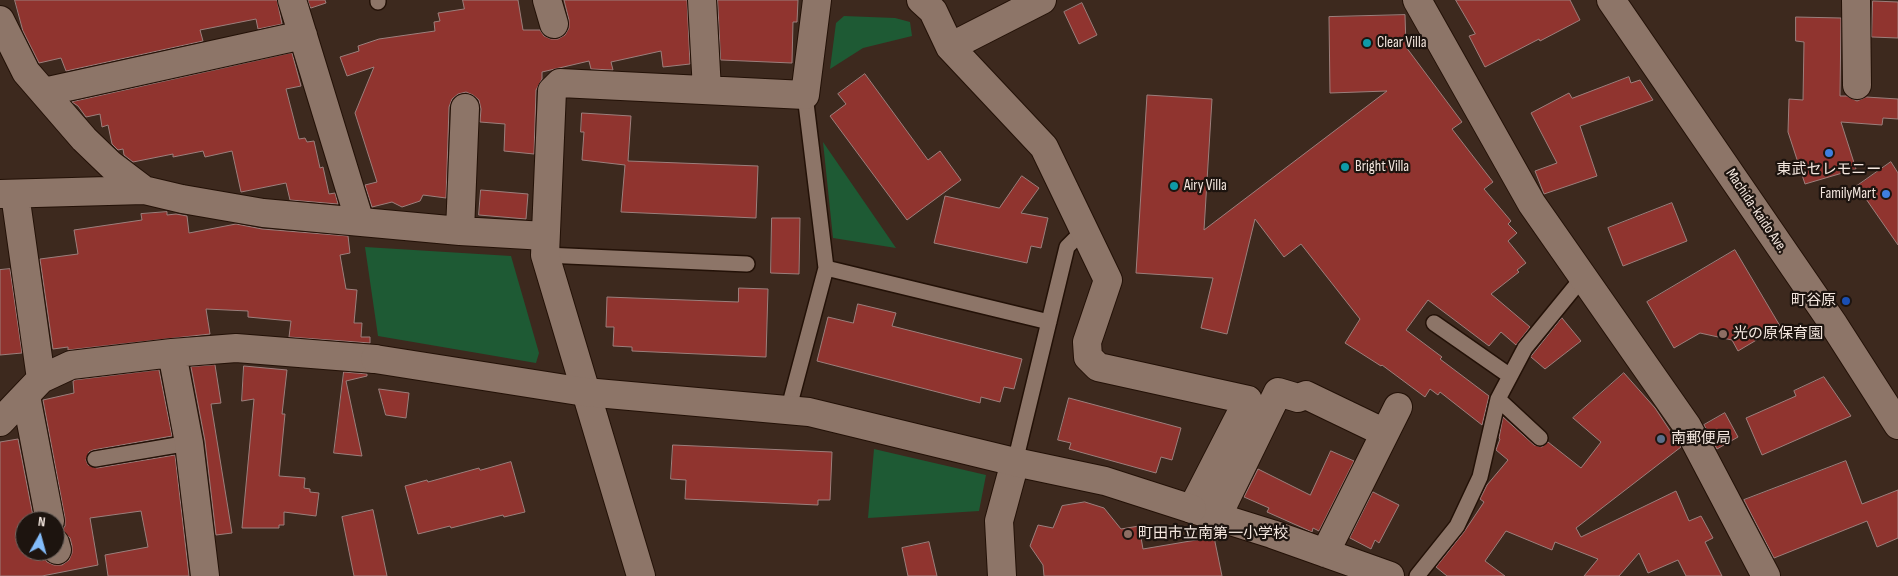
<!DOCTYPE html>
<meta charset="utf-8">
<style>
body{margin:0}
#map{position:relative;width:1898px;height:576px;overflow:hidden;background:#3d291e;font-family:"Sofia Sans Condensed",sans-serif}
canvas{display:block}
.north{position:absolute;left:15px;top:511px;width:50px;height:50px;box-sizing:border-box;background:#1d140f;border:1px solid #736862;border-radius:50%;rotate:7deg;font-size:14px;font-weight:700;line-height:20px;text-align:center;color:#f3e6de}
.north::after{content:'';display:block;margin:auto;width:18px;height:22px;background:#83bcfa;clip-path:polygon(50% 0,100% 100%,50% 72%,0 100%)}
</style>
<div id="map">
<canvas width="1898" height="576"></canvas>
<div class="north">N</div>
</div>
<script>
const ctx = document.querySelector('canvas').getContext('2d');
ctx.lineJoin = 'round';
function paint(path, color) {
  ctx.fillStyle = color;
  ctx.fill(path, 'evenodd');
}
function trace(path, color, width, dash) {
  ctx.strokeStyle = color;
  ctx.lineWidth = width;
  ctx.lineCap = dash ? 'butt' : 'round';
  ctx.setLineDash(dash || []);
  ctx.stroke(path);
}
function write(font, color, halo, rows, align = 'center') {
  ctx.font = font + ' "Sofia Sans Condensed","Noto Sans JP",sans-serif';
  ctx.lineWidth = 4.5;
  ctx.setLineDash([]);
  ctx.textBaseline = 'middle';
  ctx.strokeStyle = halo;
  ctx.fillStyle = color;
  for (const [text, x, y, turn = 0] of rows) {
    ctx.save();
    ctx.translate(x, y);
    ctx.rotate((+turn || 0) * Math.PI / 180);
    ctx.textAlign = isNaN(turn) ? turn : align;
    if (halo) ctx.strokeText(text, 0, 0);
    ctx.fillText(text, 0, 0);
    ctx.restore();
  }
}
const green = new Path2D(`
 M 844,16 L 895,18 L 910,22 L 912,36 L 863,48 L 830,69 L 836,23 Z
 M 823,142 L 896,248 L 833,238 Z
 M 365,247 L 511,256 L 539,353 L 536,363 L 378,336 Z
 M 874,449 L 986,475 L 979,511 L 868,518 Z`);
const building = new Path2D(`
 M 15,0 L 277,0 L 282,24 L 258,29 L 256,19 L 200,30 L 203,41 L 66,71 L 61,58 L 39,63 L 23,31 Z
 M 308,0 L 325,0 L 326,3 L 311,8 Z
 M 463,0 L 518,0 L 523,30 L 540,30 L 544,36 L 551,39 L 558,39 L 565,35 L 569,28 L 569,20 L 564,0 L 687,0 L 690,64 L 663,67 L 661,51 L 611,62 L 613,70 L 591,69 L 589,61 L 542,72 L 542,79 L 536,90 L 534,154 L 504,151 L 505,124 L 480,122 L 481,109 L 479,100 L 473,95 L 466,92 L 458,94 L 452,99 L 449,107 L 446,198 L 423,195 L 420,201 L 402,207 L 392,202 L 372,207 L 365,185 L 377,182 L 355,113 L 374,67 L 347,76 L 340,57 L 359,51 L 358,46 L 379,39 L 435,31 L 434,22 L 440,21 L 438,13 L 464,9 Z
 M 718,0 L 798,0 L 797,22 L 793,22 L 792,63 L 721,60 Z
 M 1456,0 L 1570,0 L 1580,20 L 1540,41 L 1539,39 L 1485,67 L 1469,36 L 1475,34 Z
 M 1873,1 L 1898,2 L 1898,38 L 1872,37 Z
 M 1082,3 L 1097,35 L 1079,44 L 1064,12 Z
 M 1405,15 L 1406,47 L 1462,122 L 1452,129 L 1493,182 L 1484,189 L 1511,221 L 1508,224 L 1517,233 L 1508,241 L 1526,263 L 1517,270 L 1519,272 L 1491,294 L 1530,327 L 1516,345 L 1501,332 L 1489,346 L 1428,300 L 1406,330 L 1442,357 L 1440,359 L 1489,396 L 1482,425 L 1440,392 L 1438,395 L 1430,389 L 1425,397 L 1382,365 L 1381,366 L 1345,343 L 1360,319 L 1301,244 L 1284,257 L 1255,219 L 1227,334 L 1201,328 L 1213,278 L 1136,273 L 1147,95 L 1212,99 L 1204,230 L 1387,91 L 1330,93 L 1329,17 Z
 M 1796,17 L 1841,18 L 1840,96 L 1847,96 L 1857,101 L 1866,97 L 1898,99 L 1898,119 L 1883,118 L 1882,125 L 1841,122 L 1856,169 L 1805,184 L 1788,132 L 1789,99 L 1803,100 L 1804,42 L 1796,41 Z
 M 292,53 L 301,86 L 286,89 L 299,139 L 305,138 L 307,142 L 314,141 L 320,168 L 323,167 L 329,194 L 335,193 L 338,204 L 290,200 L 286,183 L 241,192 L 232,151 L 205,157 L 203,151 L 173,157 L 173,154 L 133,162 L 124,155 L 123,149 L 118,150 L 112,144 L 108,125 L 102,127 L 100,114 L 86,117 L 78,106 L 72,102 Z
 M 865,74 L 928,160 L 940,151 L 961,180 L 907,220 L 830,116 L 846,104 L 838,94 Z
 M 1629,77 L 1631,83 L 1640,80 L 1653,100 L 1580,126 L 1597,176 L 1544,194 L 1535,171 L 1557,163 L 1531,113 L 1569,93 L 1572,98 Z
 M 582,113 L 631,116 L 628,161 L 758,166 L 756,218 L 621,212 L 625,165 L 582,160 L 584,132 L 581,132 Z
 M 1891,162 L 1898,173 L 1898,245 L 1857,186 Z
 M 1022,176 L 1039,188 L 1021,213 L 1048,218 L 1041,248 L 1031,246 L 1027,263 L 934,243 L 945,196 L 999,208 Z
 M 481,190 L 528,194 L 526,219 L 479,215 Z
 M 1672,203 L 1687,241 L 1623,266 L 1608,228 Z
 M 167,212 L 167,215 L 176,214 L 187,216 L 189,233 L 236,224 L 262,229 L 348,236 L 350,253 L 340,255 L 346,289 L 357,290 L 354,323 L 362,323 L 361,337 L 370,337 L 370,343 L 289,337 L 291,321 L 248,317 L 248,311 L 206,309 L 210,334 L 68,350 L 68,347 L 53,349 L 40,259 L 78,254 L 74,230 L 142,220 L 141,214 Z
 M 772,218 L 800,218 L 799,274 L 771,273 Z
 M 1735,250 L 1780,326 L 1738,351 L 1732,340 L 1700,333 L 1674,348 L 1647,302 Z
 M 10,269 L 22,353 L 0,355 L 0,270 Z
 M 739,288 L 768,289 L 766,357 L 632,351 L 632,347 L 613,346 L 614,327 L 606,327 L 607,297 L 738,302 Z
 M 858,304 L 896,313 L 892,326 L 1022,359 L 1014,389 L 1004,387 L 1000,402 L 981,397 L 980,403 L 817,361 L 828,317 L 853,323 Z
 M 1562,318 L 1581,341 L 1545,369 L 1531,357 Z
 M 215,365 L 221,403 L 211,404 L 232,533 L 216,535 L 205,441 L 191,367 Z
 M 244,366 L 287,370 L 282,414 L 285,414 L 279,476 L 305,478 L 304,488 L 310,489 L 310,492 L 319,493 L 316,516 L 284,512 L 284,525 L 279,525 L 279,528 L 242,528 L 254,399 L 242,401 Z
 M 159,370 L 172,436 L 93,450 L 89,452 L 86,460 L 88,465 L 97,468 L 175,455 L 189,576 L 108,576 L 105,555 L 148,547 L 141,511 L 90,518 L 98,565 L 42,576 L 0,576 L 0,442 L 18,439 L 34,521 L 25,521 L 25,551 L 41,551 L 47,562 L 54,565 L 62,565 L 69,560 L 72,553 L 72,546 L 70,538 L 62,530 L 65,526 L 65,518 L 43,400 L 74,393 L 73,381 L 75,380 Z
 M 344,372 L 367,374 L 367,376 L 346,381 L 362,456 L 334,453 Z
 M 1624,373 L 1655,408 L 1681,447 L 1576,528 L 1581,537 L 1676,491 L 1689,521 L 1701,516 L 1713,538 L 1705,542 L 1722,576 L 1686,576 L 1678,560 L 1648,573 L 1639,553 L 1619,576 L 1584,576 L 1598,559 L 1555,542 L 1552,550 L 1506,531 L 1485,561 L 1505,576 L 1447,576 L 1436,567 L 1464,532 L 1484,502 L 1480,499 L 1487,485 L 1508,460 L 1496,450 L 1500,439 L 1499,438 L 1503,417 L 1534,445 L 1542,447 L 1548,442 L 1581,468 L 1601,442 L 1573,418 Z
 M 1824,377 L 1851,416 L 1762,455 L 1746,418 L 1796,396 L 1794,391 Z
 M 379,389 L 409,393 L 406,418 L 386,415 Z
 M 1069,398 L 1181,428 L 1172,460 L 1161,457 L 1156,473 L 1069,449 L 1071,443 L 1058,440 Z
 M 1725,413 L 1738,437 L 1717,449 L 1704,425 Z
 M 673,445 L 832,452 L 830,500 L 818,500 L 818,505 L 685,499 L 686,480 L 671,479 Z
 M 1331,451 L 1354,461 L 1319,531 L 1313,528 L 1312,532 L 1267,512 L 1269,508 L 1244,497 L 1258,469 L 1310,495 Z
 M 1846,461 L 1862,504 L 1898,490 L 1898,538 L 1877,547 L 1867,521 L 1774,558 L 1744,500 Z
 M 511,462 L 525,512 L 504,517 L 503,515 L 451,528 L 450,526 L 418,534 L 405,486 L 427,480 L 428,482 L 479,468 L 480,470 Z
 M 1373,492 L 1399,505 L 1379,543 L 1375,540 L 1371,549 L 1350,538 Z
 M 1085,502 L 1104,508 L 1121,529 L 1139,526 L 1143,549 L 1214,537 L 1222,576 L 1044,576 L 1043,565 L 1030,546 L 1038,525 L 1053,528 L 1062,506 Z
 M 373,510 L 387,576 L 354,576 L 342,517 Z
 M 929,542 L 937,576 L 908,576 L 902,548 Z`);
const lane = new Path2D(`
 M 378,0 L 378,2
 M 545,255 L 747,264
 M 826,268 L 1049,322
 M 1434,323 L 1510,376
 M 1498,399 L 1540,438
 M 788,411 L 826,268 L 805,95
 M 95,459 L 189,443
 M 1015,462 L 1067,247 L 1084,230
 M 1417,576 L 1457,526 L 1480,477 L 1498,399 L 1525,348 L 1583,277`);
const street = new Path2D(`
 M 292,0 L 360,222
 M 547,0 L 554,24
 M 702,0 L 707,90
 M 921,0 L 933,11 L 950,47 L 1044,147 L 1108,280 L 1087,342 L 1088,357 L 1098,367 L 1248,400 L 1192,509 L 1272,534 L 1390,576
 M 1417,0 L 1532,204 L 1687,426 L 1766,576
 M 1856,0 L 1857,85
 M 0,20 L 26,72 L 84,139 L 111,165 L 144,190 L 182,199 L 263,213 L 460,231 L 545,236
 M 950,47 L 1042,0
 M 44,92 L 303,35
 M 0,194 L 144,190
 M 15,194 L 41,379
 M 460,231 L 465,108
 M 172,353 L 189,443 L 205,576
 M 26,396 L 50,521
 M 0,422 L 41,379 L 71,365 L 172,353 L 236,348 L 375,359
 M 1217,517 L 1278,392 L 1298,398 L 1306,395 L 1385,433
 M 55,543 L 57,550
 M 1325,553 L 1398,407
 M 641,576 L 545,255 L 552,91 L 560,83 L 805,95 L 817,0
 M 1002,576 L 999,521 L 1015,462`);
const secondary = new Path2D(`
 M 1611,0 L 1834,325 L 1898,425
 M 375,359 L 585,392 L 809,412 L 1015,462 L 1105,481 L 1192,509`);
const markers = [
 [1367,43,5,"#0f9aa8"],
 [1829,153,5,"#3f7fe0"],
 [1345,167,5,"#0f9aa8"],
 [1174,186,5,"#0f9aa8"],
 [1886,194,5,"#3f7fe0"],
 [1846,301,5,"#1a4fb4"],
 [1723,334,5,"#8d6e63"],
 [1661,439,5,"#5c6f8a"],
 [1128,534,5,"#8d6e63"]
];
const poiNames = [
 ["Clear Villa",1377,43],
 ["Bright Villa",1355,167],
 ["東武セレモニー",1829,170,"center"],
 ["Airy Villa",1184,186],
 ["FamilyMart",1876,194,"right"],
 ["町谷原",1836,301,"right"],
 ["光の原保育園",1733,334],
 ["南郵便局",1671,439],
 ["町田市立南第一小学校",1138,534]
];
const streetNames = [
 ["Machida-kaido Ave.",1756,211,56]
];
paint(green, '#1e5a34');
paint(building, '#90342f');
trace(building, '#9c7f7c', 1);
trace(lane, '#231107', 18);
trace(street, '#231107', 30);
trace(secondary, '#231107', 30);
trace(lane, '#8d7568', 15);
trace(street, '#8d7568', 28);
trace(secondary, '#8d7568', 28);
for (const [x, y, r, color] of markers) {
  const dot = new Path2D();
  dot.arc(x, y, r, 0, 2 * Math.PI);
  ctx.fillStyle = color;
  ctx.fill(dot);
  trace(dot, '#1d140f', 2);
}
write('15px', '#f3e6de', '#1d140f', poiNames, 'left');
write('15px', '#f3e6de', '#1d140f', streetNames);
</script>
